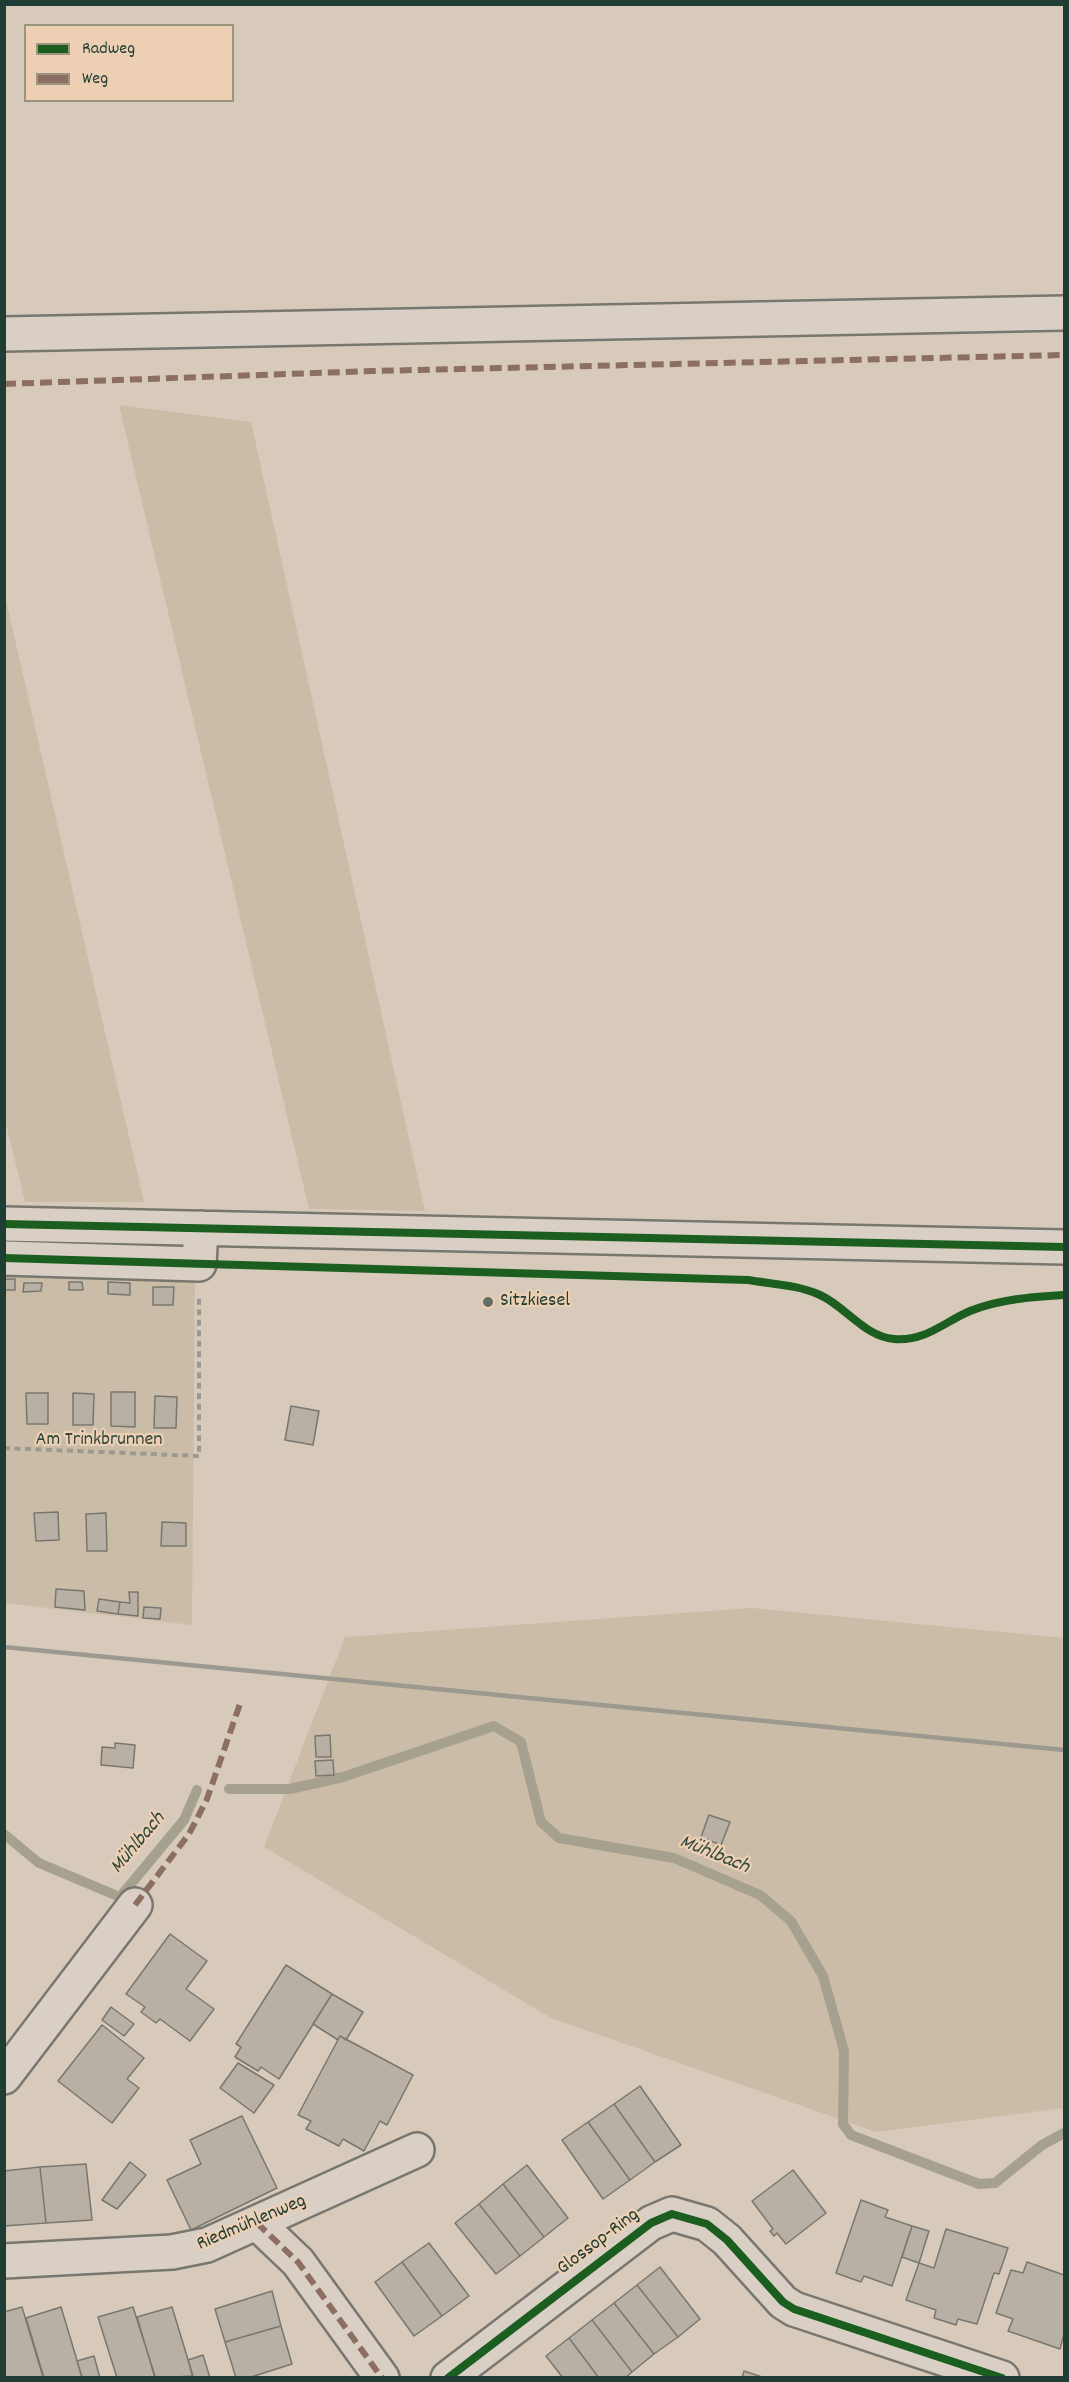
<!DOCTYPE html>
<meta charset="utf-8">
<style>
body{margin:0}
#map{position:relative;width:1069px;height:2382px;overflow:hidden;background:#d8cabb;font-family:Dekko,sans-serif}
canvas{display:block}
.frame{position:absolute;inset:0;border:6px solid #1f3d34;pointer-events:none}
.legend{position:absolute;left:24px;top:24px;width:210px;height:78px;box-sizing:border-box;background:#edd0b3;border:2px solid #9b9580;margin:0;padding:8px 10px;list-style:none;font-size:18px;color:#1f3d34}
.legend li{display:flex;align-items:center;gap:12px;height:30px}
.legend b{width:30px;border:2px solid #9b9580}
</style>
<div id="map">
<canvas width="1069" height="2382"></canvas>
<div class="frame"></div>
<ul class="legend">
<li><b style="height:8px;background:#1b5e20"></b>Radweg</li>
<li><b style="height:8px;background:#8d6e63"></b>Weg</li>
</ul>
</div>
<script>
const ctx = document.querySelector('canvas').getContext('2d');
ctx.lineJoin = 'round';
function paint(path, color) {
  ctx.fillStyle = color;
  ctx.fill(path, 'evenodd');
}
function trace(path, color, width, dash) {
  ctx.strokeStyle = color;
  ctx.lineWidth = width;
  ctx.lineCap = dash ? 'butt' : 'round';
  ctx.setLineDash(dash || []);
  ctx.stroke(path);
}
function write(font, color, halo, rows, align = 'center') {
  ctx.font = font + ' Dekko,sans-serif';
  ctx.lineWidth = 4.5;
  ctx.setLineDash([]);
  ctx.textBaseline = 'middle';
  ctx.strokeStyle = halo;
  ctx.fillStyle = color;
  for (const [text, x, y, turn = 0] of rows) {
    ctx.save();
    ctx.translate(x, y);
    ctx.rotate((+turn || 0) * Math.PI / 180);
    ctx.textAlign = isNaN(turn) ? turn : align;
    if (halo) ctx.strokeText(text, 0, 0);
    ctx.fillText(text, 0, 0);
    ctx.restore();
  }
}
const green = new Path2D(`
 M 119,405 L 251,422 L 425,1211 L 309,1209 Z
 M 5,596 L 144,1202 L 25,1202 L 4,1115 Z
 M 5,1272 L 195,1280 L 192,1625 L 5,1603 Z
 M 752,1608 L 1064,1638 L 1064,2108 L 876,2132 L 551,2018 L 264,1847 L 345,1637 Z`);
const stream = new Path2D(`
 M 229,1789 L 290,1789 L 343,1777 L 494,1726 L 521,1742 L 541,1822 L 559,1838 L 674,1858 L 760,1895 L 791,1921 L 823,1976 L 844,2051 L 843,2124 L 851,2135 L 979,2184 L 995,2183 L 1042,2145 L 1064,2133
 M 4,1834 L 39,1863 L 120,1897 L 184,1820 L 197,1790`);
const building = new Path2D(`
 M 4,1279 L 15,1279 L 15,1290 L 4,1290 Z
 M 69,1282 L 82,1282 L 83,1290 L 69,1290 Z
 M 108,1282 L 130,1283 L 130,1295 L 108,1294 Z
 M 24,1283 L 42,1283 L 41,1291 L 23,1292 Z
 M 153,1287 L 174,1287 L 173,1305 L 153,1305 Z
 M 111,1392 L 135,1392 L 135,1427 L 111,1426 Z
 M 26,1393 L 48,1393 L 48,1424 L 27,1424 Z
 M 73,1393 L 94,1394 L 93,1425 L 73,1425 Z
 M 155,1396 L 177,1397 L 176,1428 L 154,1428 Z
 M 291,1406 L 319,1411 L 313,1445 L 285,1440 Z
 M 58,1512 L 59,1540 L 36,1541 L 34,1513 Z
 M 106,1513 L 107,1551 L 87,1551 L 86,1514 Z
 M 162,1522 L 186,1523 L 186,1546 L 161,1546 Z
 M 56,1589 L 84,1591 L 85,1610 L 55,1607 Z
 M 129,1592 L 138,1592 L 138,1616 L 118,1614 L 120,1602 L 130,1603 Z
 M 99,1599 L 120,1602 L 118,1614 L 97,1611 Z
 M 144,1607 L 161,1608 L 160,1619 L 143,1618 Z
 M 330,1735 L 331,1757 L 316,1757 L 315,1736 Z
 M 115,1743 L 135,1745 L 133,1768 L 101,1765 L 102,1747 L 115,1748 Z
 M 333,1760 L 334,1775 L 316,1776 L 315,1761 Z
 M 709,1815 L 730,1822 L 721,1845 L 701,1837 Z
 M 170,1934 L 207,1961 L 186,1989 L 214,2009 L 190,2041 L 160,2019 L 156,2023 L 141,2012 L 145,2007 L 126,1994 Z
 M 286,1965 L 332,1994 L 279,2079 L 261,2067 L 258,2071 L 235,2057 L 241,2047 L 236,2044 Z
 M 332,1994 L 363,2012 L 346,2040 L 340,2036 L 338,2040 L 313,2024 Z
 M 111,2007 L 134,2024 L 124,2036 L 102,2020 Z
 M 102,2025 L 144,2058 L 127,2079 L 139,2088 L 112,2123 L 58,2081 Z
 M 340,2036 L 413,2075 L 387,2125 L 380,2121 L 364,2151 L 343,2139 L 339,2146 L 306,2129 L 311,2121 L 298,2115 Z
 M 238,2063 L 274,2085 L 254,2113 L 220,2088 Z
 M 640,2086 L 681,2145 L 655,2162 L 614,2104 Z
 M 614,2104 L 655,2162 L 630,2180 L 588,2122 Z
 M 242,2116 L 277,2188 L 191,2230 L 167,2180 L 201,2164 L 190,2140 Z
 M 588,2122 L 630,2180 L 603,2199 L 562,2140 Z
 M 130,2162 L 146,2175 L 117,2209 L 102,2200 Z
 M 86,2164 L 92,2220 L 46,2223 L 40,2167 Z
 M 527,2165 L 568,2218 L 544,2237 L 503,2184 Z
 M 40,2167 L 46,2223 L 4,2226 L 4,2171 Z
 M 793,2170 L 826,2213 L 786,2244 L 777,2233 L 774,2236 L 770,2231 L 773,2229 L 752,2201 Z
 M 503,2184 L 544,2237 L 520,2256 L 479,2204 Z
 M 861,2200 L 888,2210 L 885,2217 L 912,2226 L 892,2286 L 864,2276 L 861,2282 L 836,2273 Z
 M 479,2204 L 520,2256 L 496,2274 L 455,2223 Z
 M 912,2226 L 929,2231 L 919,2263 L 902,2257 Z
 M 946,2229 L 1008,2248 L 999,2274 L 994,2273 L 977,2324 L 958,2319 L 956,2325 L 934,2318 L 936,2310 L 906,2300 L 919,2263 L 934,2268 Z
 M 429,2243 L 469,2296 L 442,2316 L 402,2262 Z
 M 402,2262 L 442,2316 L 414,2336 L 375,2282 Z
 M 1027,2262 L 1064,2275 L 1064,2334 L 1060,2349 L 1008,2331 L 1013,2319 L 996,2313 L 1011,2270 L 1023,2273 Z
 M 660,2267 L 700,2319 L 678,2337 L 637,2285 Z
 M 637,2285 L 678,2337 L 654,2354 L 614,2303 Z
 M 272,2291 L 281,2326 L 225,2342 L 215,2309 Z
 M 614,2303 L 654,2354 L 632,2372 L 592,2320 Z
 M 22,2307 L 43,2377 L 40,2378 L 5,2378 L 4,2376 L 4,2312 Z
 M 61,2307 L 82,2377 L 81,2378 L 44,2378 L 26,2318 Z
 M 133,2307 L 155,2376 L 150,2378 L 117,2378 L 98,2317 Z
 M 172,2307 L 193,2376 L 155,2378 L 137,2317 Z
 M 592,2320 L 632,2372 L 625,2378 L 599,2378 L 569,2338 Z
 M 281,2326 L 292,2364 L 248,2378 L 236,2378 L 225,2342 Z
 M 569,2338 L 599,2378 L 563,2378 L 546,2356 Z
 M 203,2355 L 210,2378 L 193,2378 L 188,2360 Z
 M 94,2356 L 100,2378 L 82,2378 L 77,2361 Z
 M 744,2371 L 765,2378 L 742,2378 Z`);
const path = new Path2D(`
 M 4,1448 L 199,1456 L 199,1298`);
const minor = new Path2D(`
 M 4,1224 L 1064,1247
 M 4,1258 L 199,1264 L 201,1228
 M 4,2077 L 135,1905
 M 257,2223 L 298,2262 L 382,2378
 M 4,2261 L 172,2252 L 207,2245 L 417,2150
 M 448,2378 L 651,2223 L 672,2214 L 707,2224 L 727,2240 L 783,2302 L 794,2309 L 1002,2378`);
const major = new Path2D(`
 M 4,334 L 1064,313`);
const rail = new Path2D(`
 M 4,1647 L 1064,1750`);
const quiet = new Path2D(`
 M 4,384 L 373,371 L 1064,355
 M 135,1905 L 189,1834 L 207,1799 L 241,1701
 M 257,2223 L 298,2262 L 382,2378`);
const cycleway = new Path2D(`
 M 4,1224 L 1064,1247
 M 4,1258 L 748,1280 C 772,1284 798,1285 820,1295 C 845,1306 865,1337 894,1339 C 925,1342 944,1322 970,1311 C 1000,1299 1032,1297 1064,1295
 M 448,2378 L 651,2223 L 672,2214 L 707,2224 L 727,2240 L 783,2302 L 794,2309 L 1002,2378`);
const markers = [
 [488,1302,6,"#606e63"]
];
const poiNames = [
 ["Sitzkiesel",500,1302]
];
const parkNames = [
 ["Am Trinkbrunnen",99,1441]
];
const streetNames = [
 ["Riedmühlenweg",252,2224,-23],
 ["Glossop-Ring",599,2243,-37]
];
const waterNames = [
 ["Mühlbach",139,1844,-50],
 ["Mühlbach",714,1856,22]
];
paint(green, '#cbbca7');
trace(stream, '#a6a18e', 10);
paint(building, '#b8b0a5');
trace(building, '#78776f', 1.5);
trace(minor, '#78776f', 38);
trace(major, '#78776f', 38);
trace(path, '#9c9990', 4, [6, 4.5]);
trace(minor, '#dacfc4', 33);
trace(major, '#dacfc4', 33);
trace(rail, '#9c9990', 4.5);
trace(quiet, '#8d6e63', 6, [12, 6]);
trace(cycleway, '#1b5e20', 8);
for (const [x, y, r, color] of markers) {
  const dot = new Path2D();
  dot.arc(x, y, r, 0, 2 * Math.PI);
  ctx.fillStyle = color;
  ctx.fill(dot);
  trace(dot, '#edd0b3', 2);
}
write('20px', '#1f3d34', '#edd0b3', poiNames, 'left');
write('20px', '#2f483e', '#edd0b3', parkNames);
write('20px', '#1f3d34', '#edd0b3', streetNames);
write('italic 21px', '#30493f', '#edd0b3', waterNames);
</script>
